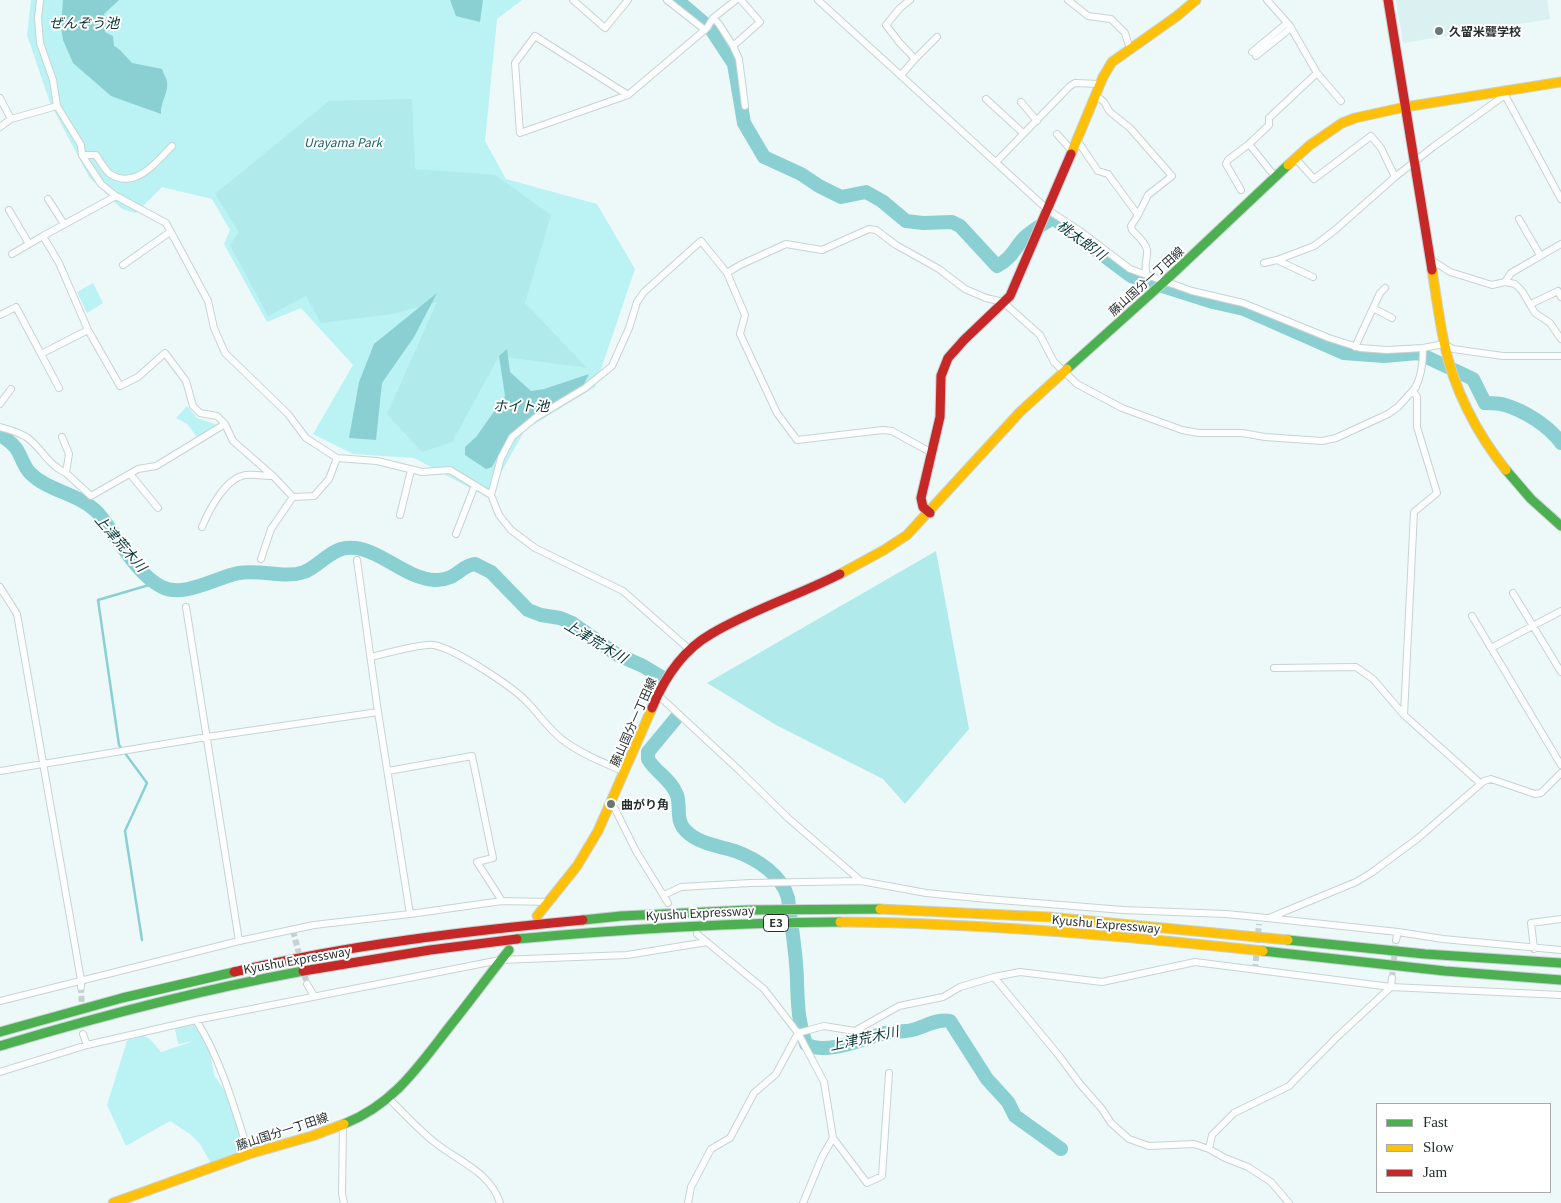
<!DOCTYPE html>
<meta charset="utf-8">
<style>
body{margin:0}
#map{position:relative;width:1561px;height:1203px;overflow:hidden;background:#edf9f9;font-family:Georgia,serif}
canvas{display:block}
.legend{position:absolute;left:1376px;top:1103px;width:175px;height:90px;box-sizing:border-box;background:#fff;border:1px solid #a8abab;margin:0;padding:6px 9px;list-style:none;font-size:15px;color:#262e2e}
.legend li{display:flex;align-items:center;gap:10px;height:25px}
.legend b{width:25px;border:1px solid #a8abab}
</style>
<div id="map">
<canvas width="1561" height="1203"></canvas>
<ul class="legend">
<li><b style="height:6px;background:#4caf50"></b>Fast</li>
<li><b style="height:6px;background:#ffc107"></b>Slow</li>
<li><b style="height:6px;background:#c62828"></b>Jam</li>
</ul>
</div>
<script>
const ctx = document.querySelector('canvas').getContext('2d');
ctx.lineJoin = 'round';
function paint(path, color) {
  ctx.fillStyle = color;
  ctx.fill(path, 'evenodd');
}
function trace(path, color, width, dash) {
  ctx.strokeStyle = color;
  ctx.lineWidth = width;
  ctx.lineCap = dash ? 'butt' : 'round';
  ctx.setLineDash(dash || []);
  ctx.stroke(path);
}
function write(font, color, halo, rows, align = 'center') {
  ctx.font = font + ' Georgia,"Noto Sans JP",serif';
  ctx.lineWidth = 4;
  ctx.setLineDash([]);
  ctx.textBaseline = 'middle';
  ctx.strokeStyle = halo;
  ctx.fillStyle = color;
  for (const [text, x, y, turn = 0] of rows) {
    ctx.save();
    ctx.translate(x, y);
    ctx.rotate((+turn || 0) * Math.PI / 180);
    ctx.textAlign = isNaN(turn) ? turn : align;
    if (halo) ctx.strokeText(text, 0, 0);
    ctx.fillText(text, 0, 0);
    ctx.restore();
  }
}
const built = new Path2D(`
 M 1396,0 L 1547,0 L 1550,19 L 1403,43 Z`);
const green = new Path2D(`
 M 31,0 L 522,0 L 497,19 L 485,141 L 506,179 L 597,204 L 635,269 L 595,387 L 525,430 L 487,497 L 414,458 L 353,454 L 313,434 L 353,365 L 301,308 L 267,322 L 224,244 L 230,230 L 212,199 L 162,187 L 136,213 L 122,209 L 89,177 L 50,103 L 27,35 Z
 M 93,283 L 103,303 L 87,313 L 77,292 Z
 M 187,406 L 197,418 L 218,425 L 197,437 L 187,424 L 176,418 Z
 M 196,1020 L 207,1036 L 214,1075 L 232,1102 L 249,1154 L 213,1167 L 200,1144 L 190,1134 L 170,1121 L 126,1146 L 107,1105 L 127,1041 C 146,1030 149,1038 161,1052 L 194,1041 L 178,1044 L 175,1029 Z`);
const forest = new Path2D(`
 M 412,99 L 415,169 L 495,175 L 551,215 L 525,303 L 587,368 L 499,356 L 452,442 L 422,452 L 387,414 L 437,302 L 392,314 L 321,323 L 306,296 L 268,316 L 230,245 L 239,232 L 215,194 L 329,101 Z
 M 936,551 L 969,729 L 905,804 L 883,779 L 776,725 L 707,683 Z`);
const water = new Path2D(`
 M 63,0 L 119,0 L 104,14 L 107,21 L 105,32 L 113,36 L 114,46 L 119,49 L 132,63 L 162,69 C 163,73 166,77 167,81 C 169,92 160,103 161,114 L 111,96 L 73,63 L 63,40 L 61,27 Z
 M 450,0 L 483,0 L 480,22 L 456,16 Z
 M 437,293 L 414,337 L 382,383 L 376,440 L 349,438 L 359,382 L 374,344 Z
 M 507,349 L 510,372 L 531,391 L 544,389 L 589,374 L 584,384 L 509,436 L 492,467 L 486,469 L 465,455 L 465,447 L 476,437 L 505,396 L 499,356 Z`);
const stream = new Path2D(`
 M 142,940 L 125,831 L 147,783 L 119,745 L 98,600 L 156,583`);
const river = new Path2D(`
 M 677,0 L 711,29 L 734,64 L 744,123 L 764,157 L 801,174 L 819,186 L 841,197 L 866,192 L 882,201 L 906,221 L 923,223 L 952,222 L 960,226 L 997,266 C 1011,259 1014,249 1024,238 C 1032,230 1043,224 1053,218 L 1131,276 L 1213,302 L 1244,309 L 1344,353 L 1384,356 L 1418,353 L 1473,379 L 1485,403 C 1492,403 1499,403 1505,405 C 1525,411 1549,426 1561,443
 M 0,435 C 5,438 11,442 15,447 C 21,454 23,466 30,473 C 49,492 79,493 98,513 C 118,536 134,573 162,587 C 184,598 217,577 239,573 C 260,569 284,579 304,572 C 319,566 330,550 346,548 C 376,544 404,579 435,580 C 456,581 461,565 475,564 L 491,572 L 528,610 L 541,615 L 560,618 L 572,623 L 616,654 L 643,666 L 663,678
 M 677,717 L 648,752 L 648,759 C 655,772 671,779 677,795 C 681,807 675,821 686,831 C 699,844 719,846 735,851 C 757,859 782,875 788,898 C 791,925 797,956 797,983 C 798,1005 798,1022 806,1044 C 825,1056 865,1038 885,1033 C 894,1031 904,1032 912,1030 C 924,1027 938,1018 950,1021 L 987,1079 L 1008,1102 L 1015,1116 L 1061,1149`);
const streetTunnel = new Path2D(`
 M 293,931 L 307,984
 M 1255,970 L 1259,924
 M 1392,978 L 1396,940
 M 81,987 L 82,1010`);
const street = new Path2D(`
 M 40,0 L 38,18 L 40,43 L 53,80 L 57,106 L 81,145 L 82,155 L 101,184 L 116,196 L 166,223 L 208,301 L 214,328 L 225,353 L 288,414 L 306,438 L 337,458 L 377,461 L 422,472 L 450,470 L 491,495
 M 573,0 L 605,28 L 628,0
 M 667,0 L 705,30
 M 818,0 L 1048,210 L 1080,231 L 1130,269 L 1192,291 L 1243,303 L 1329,338 L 1360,348 L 1387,350 L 1423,348 L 1444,344 L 1453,349 L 1503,356 L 1561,356
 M 1068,0 L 1088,16 L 1111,19 L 1125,33 L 1130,49
 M 1267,0 L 1290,26 L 1317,73 L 1341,101
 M 713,18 L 719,24 L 733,46 L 760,22 L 741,0
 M 535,36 L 628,95 L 520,133 L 515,63 Z
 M 733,46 L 739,59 L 745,106
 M 1252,52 L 1287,23
 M 1256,56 L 1291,28
 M 915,59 L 937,37
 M 901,75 L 915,59 L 899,42 L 886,25 L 900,8 L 910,0
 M 1505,92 L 1505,95 L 1561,199
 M 628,95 L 707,28 L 713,18 L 736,0
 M 0,98 L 11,119
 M 986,99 L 1023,133
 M 1021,102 L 1037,121
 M 0,127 L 11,119 L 57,106
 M 1057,134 L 1072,151
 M 1077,140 L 1098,171 L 1108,174 L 1138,215 L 1148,195 L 1172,176 L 1130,128 L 1110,112 L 1104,102 L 1095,95
 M 1249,144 L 1269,125 L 1269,118 L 1317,73
 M 82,155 L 96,155 C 100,161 105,170 110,174 C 135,190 157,162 172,146
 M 1296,159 L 1314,179 L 1371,136 L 1381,148 L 1395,177
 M 996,162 L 1070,86 L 1075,83 L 1100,84
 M 1241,190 L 1226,164 L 1228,160 L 1249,144 L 1276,178
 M 116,196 L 43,236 L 59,263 L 88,330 L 120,386 L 138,377 L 165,353 L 186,381 L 193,406 L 200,413 L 217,416 L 225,424 L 233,441 L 273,476 L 293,497 L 314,496 L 329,479 L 337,458
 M 48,199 L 64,224
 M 9,210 L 29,244
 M 1138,215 L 1131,226 L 1132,230 C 1137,235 1146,243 1147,250 C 1148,260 1143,263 1147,275
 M 1519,219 L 1540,255
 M 12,254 L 43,236
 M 1430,259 L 1450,272 L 1460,275 L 1492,285 L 1505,282 L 1515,284 L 1522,291 L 1535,313 L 1550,323 L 1561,339
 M 1277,260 L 1313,277
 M 1264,263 L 1277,260 L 1314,246 L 1335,230 L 1395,177 L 1433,147 L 1505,95
 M 123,265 L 170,232
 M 1505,282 L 1511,273 L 1561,244
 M 1531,304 L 1558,291 L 1561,297
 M 1373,308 L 1392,318
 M 0,315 L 16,307 L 41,354 L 88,330
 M 1355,347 L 1380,293 L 1385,288
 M 41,354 L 59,388
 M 0,404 L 11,389
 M 0,427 C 10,430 20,432 29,439 C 44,451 47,464 66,473
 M 62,437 L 69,454 L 66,473 L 91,496 L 138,469 L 156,466 L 225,424
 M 932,453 L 892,431 L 883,430 L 797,440 L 777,413 L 740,334 L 745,315 L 727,273 L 740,265 L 786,244 L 822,250 L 869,229 L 876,230 L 896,245 L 939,269 L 965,289 L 986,298 L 1003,302 L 1040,335 L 1054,362 L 1077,384 L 1122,408 L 1182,430 L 1199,433 L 1242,433 L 1265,437 L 1322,441 L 1336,438 L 1388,414 L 1398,407 L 1416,387
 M 130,474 L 158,508
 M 400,515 L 411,470
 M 202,527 C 209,510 226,477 246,475 C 255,474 265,476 273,476
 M 456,534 L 475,485
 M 261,559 L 271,529 L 293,497
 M 357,560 L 378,712 L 410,914
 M 0,587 L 17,614 L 81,980 L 81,987
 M 1513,593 L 1561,672
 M 186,607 L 239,941
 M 1472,616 L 1561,765
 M 1491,648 L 1561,611
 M 690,650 L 623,591 L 535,548 L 511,530 L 499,515 L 491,495 L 501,458 L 512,437 L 535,418 L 585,388 L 612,366 L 629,328 L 637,302 L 644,292 L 701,241 L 727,273
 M 371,657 C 383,654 424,643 434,645 C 455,649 512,686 527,702 C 540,715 549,730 564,741 C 582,754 604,763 625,772
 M 1274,668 L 1356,667 L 1373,679 L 1404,715 L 1480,783
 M 658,695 L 740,771 L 788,818 L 861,881
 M 1404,715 L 1414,512 L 1437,493 L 1417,427 L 1417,397 L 1413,391 C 1421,380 1423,361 1423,348
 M 0,771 L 207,737 L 378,712
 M 388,771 L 472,756 L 493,858 L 477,862 L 502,901
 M 612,803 L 636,851 L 668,903
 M 664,895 L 681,887 L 750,883 L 861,881 L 926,893 L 987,899 L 1123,910 L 1226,914 L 1267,918 L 1398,932 L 1443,939 L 1561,950
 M 1269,918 L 1356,882 L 1371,873 L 1417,839 L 1484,781 L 1491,779 L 1535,794 L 1541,793 L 1561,773
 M 697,934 L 764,989 L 798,1033 L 824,1082 L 833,1138 L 867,1183 L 882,1176 L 889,1073
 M 1396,940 L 1398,932
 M 1534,949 L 1531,923 L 1561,919
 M 994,977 L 1060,1057 L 1080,1084 L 1102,1109 L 1111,1123 L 1129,1139 L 1149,1146 L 1194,1144 L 1209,1149 L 1225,1158 L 1248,1167 L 1271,1182 L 1289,1203
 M 307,984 L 314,996
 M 0,1001 L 239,941 L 314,925 L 410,914 L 502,901 L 549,902
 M 196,1020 C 221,1059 235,1110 249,1154
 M 83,1034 L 87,1045
 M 0,1072 L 87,1045 L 196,1020 L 500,960 L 627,955 L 707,942
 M 388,1098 C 403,1112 417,1128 433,1141 C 457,1161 490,1171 500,1203
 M 343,1124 L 342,1194 L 344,1203
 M 1209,1149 L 1212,1135 L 1234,1113 L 1289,1086 L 1337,1037 L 1391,987 L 1392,978
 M 688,1203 L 691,1187 L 711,1149 L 730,1138 L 754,1093 L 776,1074 L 798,1033 L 824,1026 L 855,1031 L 899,1006 L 943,997 L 960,987 L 994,977 L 1020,972 L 1102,982 L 1195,962 L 1391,987 L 1561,995
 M 803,1203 L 822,1157 L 833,1138`);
const fast = new Path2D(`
 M 1067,369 L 1165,281 L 1288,165
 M 1506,470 L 1531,499 L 1561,526
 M 583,920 L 621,916 L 748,910 L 880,909
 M 517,939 C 624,929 732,923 840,922
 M 1288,940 L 1425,954 L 1561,963
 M 1263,951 L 1445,971 L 1561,980
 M 0,1032 L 122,998 L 234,972
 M 0,1046 C 100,1016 200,990 303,971
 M 344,1124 C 394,1104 418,1067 450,1026 C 470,1001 489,975 509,950`);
const slow = new Path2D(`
 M 1071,154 L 1103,77 L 1112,62 L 1177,16 L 1196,0
 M 1288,165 L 1310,145 L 1342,123 L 1355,118 L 1405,107 L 1561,82
 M 1432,270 C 1436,294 1439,319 1444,342 C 1453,388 1477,434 1506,470
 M 840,574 L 884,550 L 907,535 L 1020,412 L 1067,369
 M 880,909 L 1049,917 L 1288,940
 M 537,916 L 577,866 L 598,831 L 652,708
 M 840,922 C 982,923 1123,936 1263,951
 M 113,1203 L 249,1154 L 312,1136 L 344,1124`);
const jam = new Path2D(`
 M 1388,0 L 1432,270
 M 930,513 L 923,507 L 921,498 L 940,417 L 941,376 L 948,358 L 964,340 L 1010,296 L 1071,154
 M 652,708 C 664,679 683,650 711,634 C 751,610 799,595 840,574
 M 303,971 L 430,950 L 517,939
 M 234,972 C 348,945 466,931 583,920`);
const markers = [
 [1439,31,5,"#6c7575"],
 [611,804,5,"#6c7575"]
];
const shields = [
 [776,923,25]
];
const shieldNames = [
 ["E3",776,923]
];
const poiNames = [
 ["久留米聾学校",1449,31],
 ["曲がり角",621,804]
];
const parkNames = [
 ["Urayama Park",343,142]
];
const streetNames = [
 ["藤山国分一丁田線",1146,281,-42],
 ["藤山国分一丁田線",633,722,-66],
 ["Kyushu Expressway",700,913,-3],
 ["Kyushu Expressway",1106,924,5],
 ["Kyushu Expressway",297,960,-10],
 ["藤山国分一丁田線",282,1131,-18]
];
const waterNames = [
 ["ぜんぞう池",84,23],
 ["桃太郎川",1082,240,36],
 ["ホイト池",521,406],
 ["上津荒木川",121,543,49],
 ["上津荒木川",596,641,31],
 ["上津荒木川",864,1038,-12]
];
paint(built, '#daf0f1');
paint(green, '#bbf2f4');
paint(forest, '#b0eaeb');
paint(water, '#8ad0d2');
trace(stream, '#8ad0d2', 2.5);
trace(river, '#8ad0d2', 14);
trace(streetTunnel, '#c5d0d0', 6, [6, 3]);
trace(street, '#c9d2d2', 8);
trace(fast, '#c9d2d2', 11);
trace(slow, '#c9d2d2', 11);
trace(jam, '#c9d2d2', 11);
trace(street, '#fcfefe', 6);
trace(fast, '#4caf50', 9);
trace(slow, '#ffc107', 9);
trace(jam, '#c62828', 9);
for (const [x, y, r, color] of markers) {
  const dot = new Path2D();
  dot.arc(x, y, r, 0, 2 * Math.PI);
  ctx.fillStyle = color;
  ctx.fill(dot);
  trace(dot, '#fff', 2);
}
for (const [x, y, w] of shields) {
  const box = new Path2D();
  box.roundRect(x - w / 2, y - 8.5, w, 17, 4);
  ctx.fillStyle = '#fff';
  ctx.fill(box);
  trace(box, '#262e2e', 1);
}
write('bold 11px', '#262e2e', null, shieldNames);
write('bold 12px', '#262e2e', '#fff', poiNames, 'left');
write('italic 12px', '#146467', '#fff', parkNames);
write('12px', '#262e2e', '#fff', streetNames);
write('italic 14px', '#043436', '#fff', waterNames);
</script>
